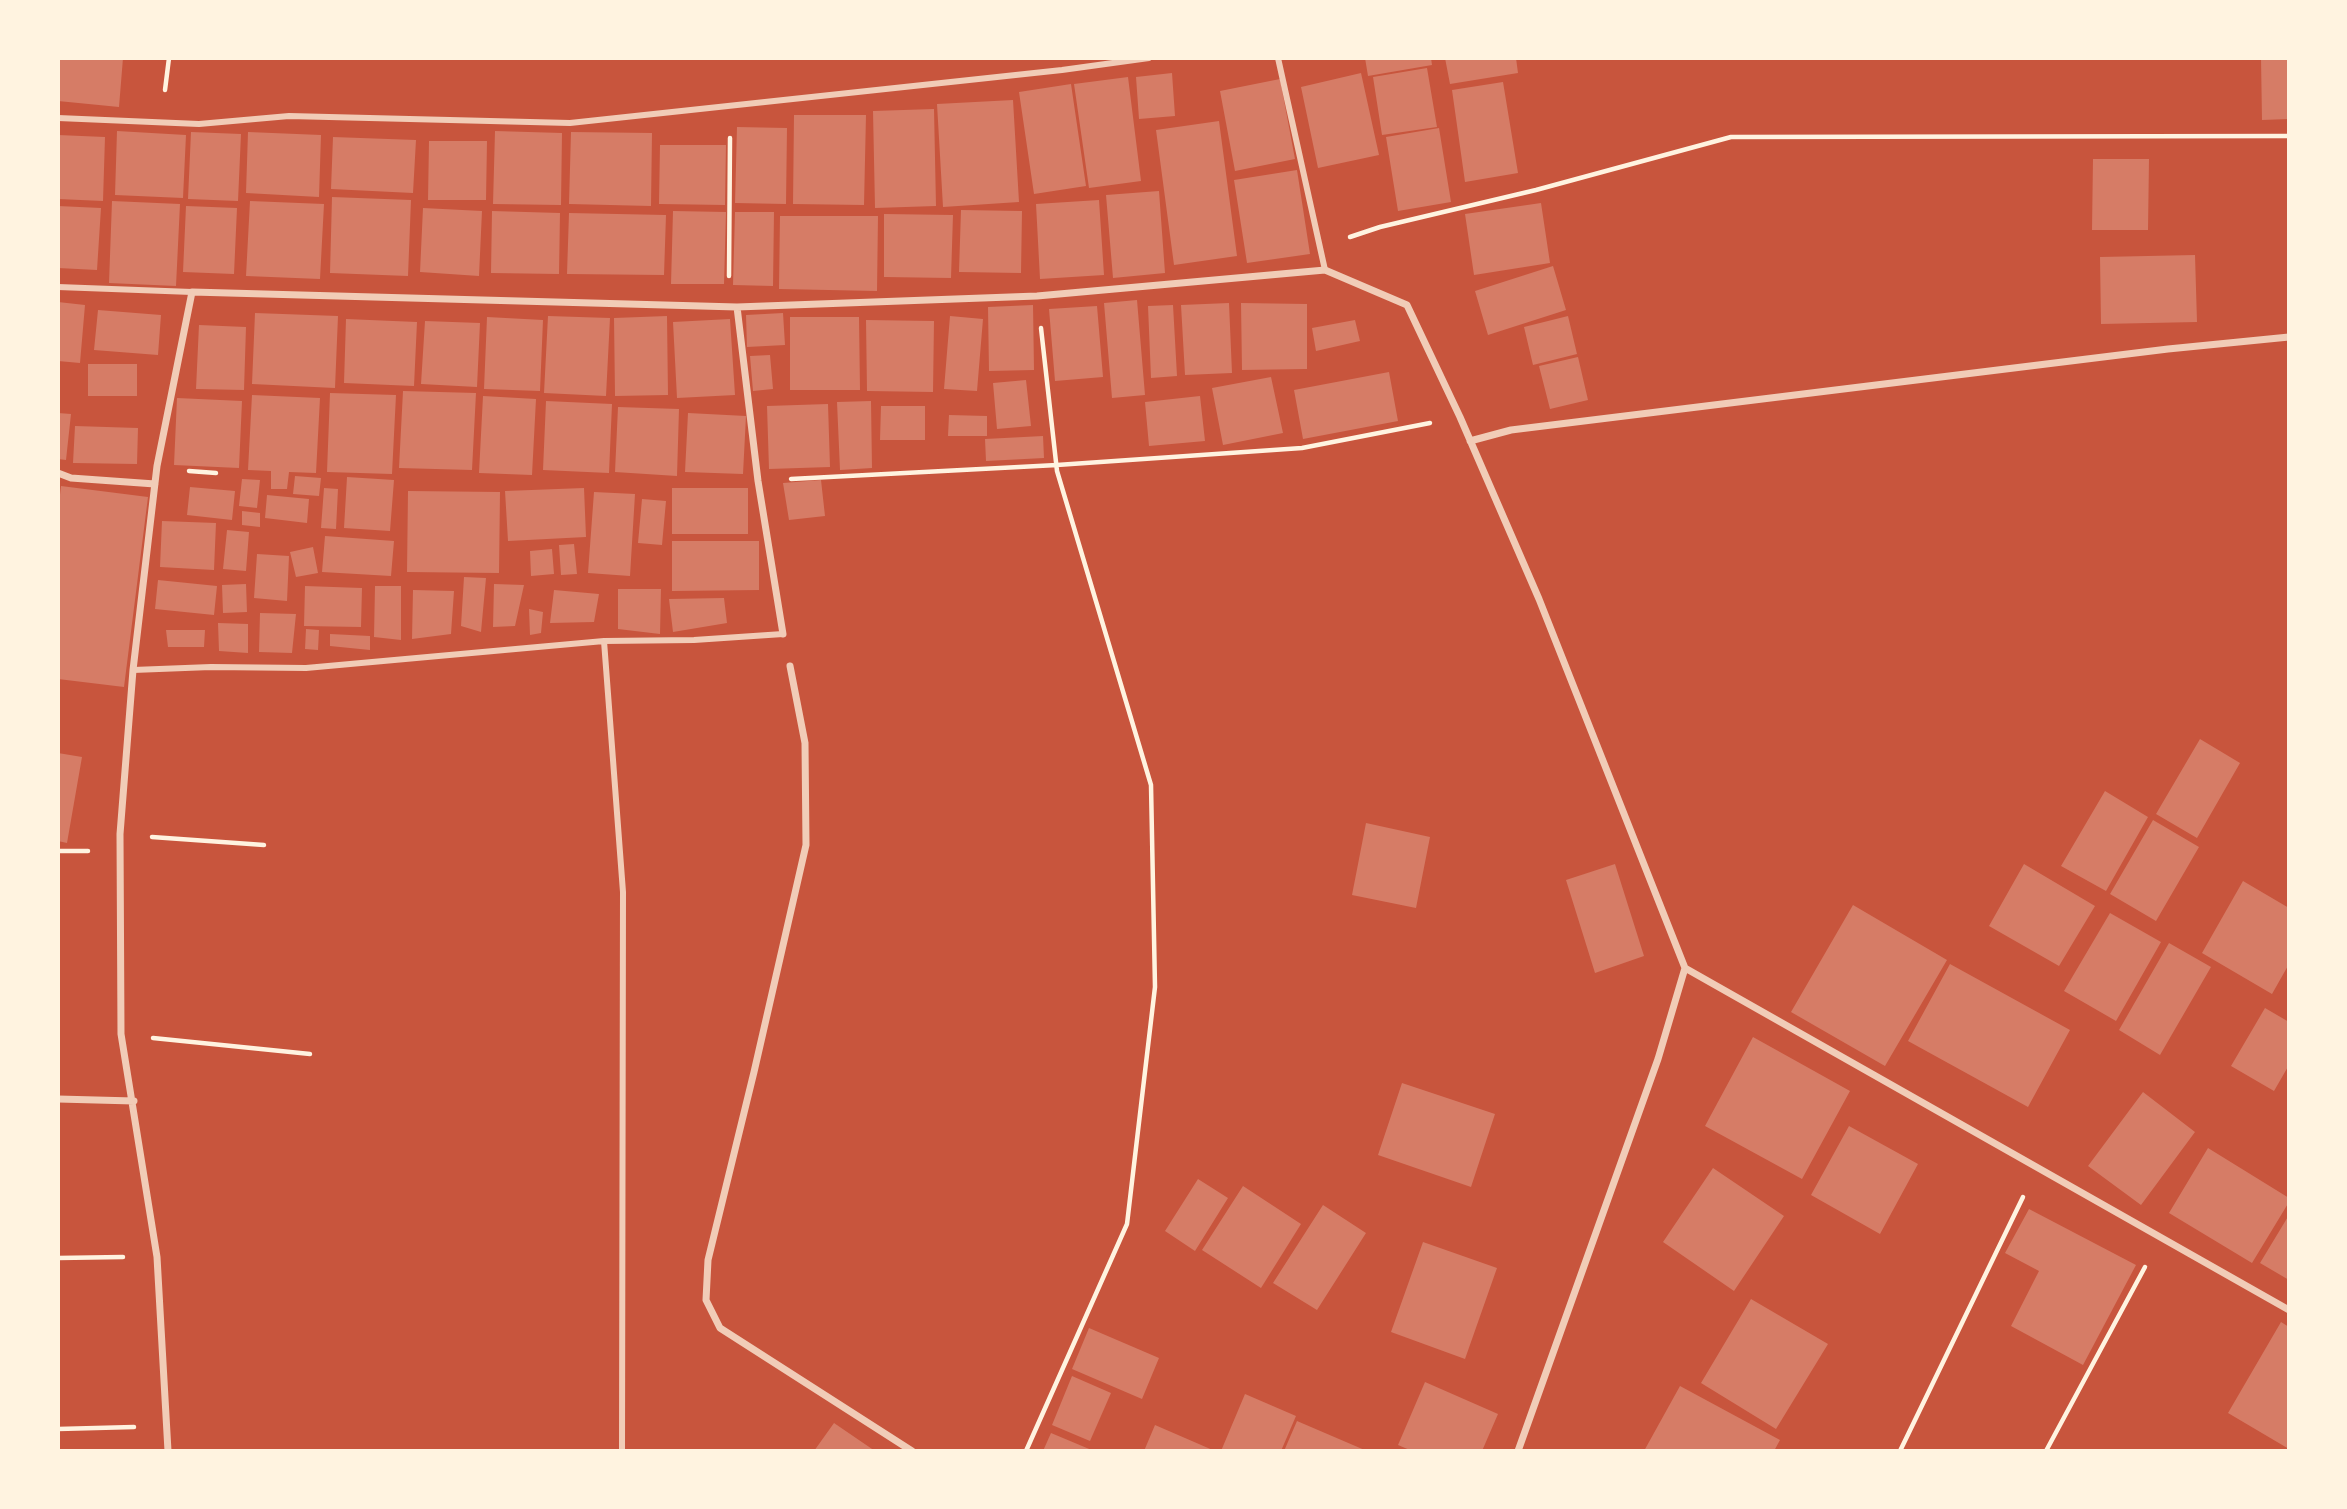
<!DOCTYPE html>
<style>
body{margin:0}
#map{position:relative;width:2347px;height:1509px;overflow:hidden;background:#c8553d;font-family:"Archivo Narrow",sans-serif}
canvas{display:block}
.frame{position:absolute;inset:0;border:60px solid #fff3e0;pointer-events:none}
</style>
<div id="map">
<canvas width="2347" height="1509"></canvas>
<div class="frame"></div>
</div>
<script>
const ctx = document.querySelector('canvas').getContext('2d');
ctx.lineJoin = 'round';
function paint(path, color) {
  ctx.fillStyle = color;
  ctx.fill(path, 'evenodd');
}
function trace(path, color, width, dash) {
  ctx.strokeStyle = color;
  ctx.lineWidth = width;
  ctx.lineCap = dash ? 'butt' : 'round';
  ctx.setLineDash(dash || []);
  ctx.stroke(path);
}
const building = new Path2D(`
 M 58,58 L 123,58 L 119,107 L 58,101 Z
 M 1365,58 L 1431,58 L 1432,65 L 1368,76 Z
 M 1445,58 L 1516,58 L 1518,73 L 1450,84 Z
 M 2261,58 L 2289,58 L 2289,119 L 2262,120 Z
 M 1427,68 L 1437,127 L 1382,135 L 1373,77 Z
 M 1172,73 L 1175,116 L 1139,119 L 1136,77 Z
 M 1361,73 L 1379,155 L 1318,168 L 1301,87 Z
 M 1128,77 L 1141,181 L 1089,188 L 1074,84 Z
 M 1280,79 L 1295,159 L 1235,171 L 1220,91 Z
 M 1503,82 L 1518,173 L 1465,182 L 1452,90 Z
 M 1071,84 L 1086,186 L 1034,194 L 1019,92 Z
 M 1013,100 L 1019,202 L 943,207 L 937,104 Z
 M 934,109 L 936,206 L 875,208 L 873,111 Z
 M 794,115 L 866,115 L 864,205 L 793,204 Z
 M 1219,121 L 1237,256 L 1174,265 L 1156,130 Z
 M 737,127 L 787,128 L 786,204 L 735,203 Z
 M 1439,128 L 1451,202 L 1398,211 L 1386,137 Z
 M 117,131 L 186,135 L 183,198 L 115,195 Z
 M 495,131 L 562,133 L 561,205 L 493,204 Z
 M 191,132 L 241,134 L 238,201 L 188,199 Z
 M 248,132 L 321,135 L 319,197 L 246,193 Z
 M 571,132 L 652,133 L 651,206 L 569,204 Z
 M 58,135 L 105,137 L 103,201 L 58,199 Z
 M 333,137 L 416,140 L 413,193 L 331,189 Z
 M 429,141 L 487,141 L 486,200 L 428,200 Z
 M 660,145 L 726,145 L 725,205 L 659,204 Z
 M 2093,159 L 2149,159 L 2148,230 L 2092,230 Z
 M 1297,170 L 1310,254 L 1247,263 L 1234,180 Z
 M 1159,191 L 1165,273 L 1113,278 L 1106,195 Z
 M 332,197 L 411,200 L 408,276 L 330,273 Z
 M 1099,200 L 1104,275 L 1040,279 L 1036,204 Z
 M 112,201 L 180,204 L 176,286 L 109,283 Z
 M 250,201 L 324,204 L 320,279 L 246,276 Z
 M 1541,203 L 1550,263 L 1474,275 L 1465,214 Z
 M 58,206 L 101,208 L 97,270 L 58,268 Z
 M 186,206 L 237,208 L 234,274 L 183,272 Z
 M 423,208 L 482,211 L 479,276 L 420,272 Z
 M 961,210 L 1022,211 L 1021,273 L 959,272 Z
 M 492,211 L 560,213 L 559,274 L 491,273 Z
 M 673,211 L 726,212 L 724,284 L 671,284 Z
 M 735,212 L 774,212 L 773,286 L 733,285 Z
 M 569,213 L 666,215 L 664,275 L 567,274 Z
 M 884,214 L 953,215 L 951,278 L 884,277 Z
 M 780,216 L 878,216 L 877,291 L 779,289 Z
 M 2195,255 L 2197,322 L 2101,324 L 2100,257 Z
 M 1553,266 L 1566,310 L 1488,335 L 1475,291 Z
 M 1137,300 L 1145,395 L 1112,398 L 1104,303 Z
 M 58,302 L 85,305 L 80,363 L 58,361 Z
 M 1229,303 L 1232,373 L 1185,375 L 1181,305 Z
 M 1241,303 L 1307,304 L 1307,369 L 1242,370 Z
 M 1033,305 L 1034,370 L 989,371 L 988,307 Z
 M 1173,305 L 1177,376 L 1151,378 L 1148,306 Z
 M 1097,306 L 1103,377 L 1055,381 L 1049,309 Z
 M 98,310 L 161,315 L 158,355 L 94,350 Z
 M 255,313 L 338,316 L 335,388 L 252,384 Z
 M 783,313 L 785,345 L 747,347 L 746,315 Z
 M 548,316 L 610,318 L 606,396 L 544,393 Z
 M 667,316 L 668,395 L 615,396 L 614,318 Z
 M 950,316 L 983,319 L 977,391 L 944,389 Z
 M 1568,316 L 1577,354 L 1533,365 L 1524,327 Z
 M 487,317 L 543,320 L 540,391 L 484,389 Z
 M 790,317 L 859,317 L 860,390 L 790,390 Z
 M 346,319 L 417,322 L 414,386 L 344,383 Z
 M 730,319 L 735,395 L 677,398 L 673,322 Z
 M 866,320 L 934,321 L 933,392 L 867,391 Z
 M 1355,320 L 1360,341 L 1316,351 L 1312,328 Z
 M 425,321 L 480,323 L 477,387 L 421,384 Z
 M 199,325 L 246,327 L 244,390 L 196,389 Z
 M 770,355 L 773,389 L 753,391 L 750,356 Z
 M 1578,357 L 1588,400 L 1550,409 L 1539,366 Z
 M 88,364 L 137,364 L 137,396 L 88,396 Z
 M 1389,372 L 1398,421 L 1303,439 L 1294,390 Z
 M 1271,377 L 1283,433 L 1223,445 L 1212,388 Z
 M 1026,380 L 1031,426 L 997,429 L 993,383 Z
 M 403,391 L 476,393 L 472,470 L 399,468 Z
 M 330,393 L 396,395 L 392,474 L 327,472 Z
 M 252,395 L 320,398 L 316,473 L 289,472 L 287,489 L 271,489 L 271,471 L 248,470 Z
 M 483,396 L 536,399 L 532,475 L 479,473 Z
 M 1200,396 L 1205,441 L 1149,446 L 1145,402 Z
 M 177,398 L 242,401 L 239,468 L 174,465 Z
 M 546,401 L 612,404 L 609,473 L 543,470 Z
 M 871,401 L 872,468 L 840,470 L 837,402 Z
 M 828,404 L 830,467 L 769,469 L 767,406 Z
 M 881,406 L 925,406 L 925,440 L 880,440 Z
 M 618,407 L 679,409 L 677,476 L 615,472 Z
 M 58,413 L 71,414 L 66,460 L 58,459 Z
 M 688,413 L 746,416 L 743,474 L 685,472 Z
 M 949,415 L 987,416 L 987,436 L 948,436 Z
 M 75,426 L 138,428 L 137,464 L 73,463 Z
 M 1043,436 L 1044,458 L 986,461 L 985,439 Z
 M 295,476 L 321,478 L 319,496 L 293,494 Z
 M 347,477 L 394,480 L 390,531 L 344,528 Z
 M 242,479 L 260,480 L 257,508 L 239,506 Z
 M 821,480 L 825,516 L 789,520 L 783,483 Z
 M 61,486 L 148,497 L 124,687 L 58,679 L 58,512 Z
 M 190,487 L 235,491 L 232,520 L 187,515 Z
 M 324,488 L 338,489 L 336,529 L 321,528 Z
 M 584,488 L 586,537 L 508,541 L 505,491 Z
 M 672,488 L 748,488 L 748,534 L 672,534 Z
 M 408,491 L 500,492 L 499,573 L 407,572 Z
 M 594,492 L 635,494 L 630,576 L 588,573 Z
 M 267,495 L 309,499 L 307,523 L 265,518 Z
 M 642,499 L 666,501 L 662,545 L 638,543 Z
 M 242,511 L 260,513 L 260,527 L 242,525 Z
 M 162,521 L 216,523 L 214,570 L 160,567 Z
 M 227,530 L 249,532 L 246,571 L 223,569 Z
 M 325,536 L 394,541 L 391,576 L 322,572 Z
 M 672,541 L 759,541 L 759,590 L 672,591 Z
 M 574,544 L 577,574 L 561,575 L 559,545 Z
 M 313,547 L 318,573 L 296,577 L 290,552 Z
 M 552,549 L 554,574 L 531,576 L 530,551 Z
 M 257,554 L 289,556 L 287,601 L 254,598 Z
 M 464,577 L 486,578 L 481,632 L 461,626 Z
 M 158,580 L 217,586 L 214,615 L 155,609 Z
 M 246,584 L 247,612 L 223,613 L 222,585 Z
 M 494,584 L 524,585 L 515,626 L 493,627 Z
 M 305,586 L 362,588 L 361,627 L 304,626 Z
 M 375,586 L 401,586 L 401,640 L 374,637 Z
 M 618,589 L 661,589 L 660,634 L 618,629 Z
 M 413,590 L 454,591 L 451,634 L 412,639 Z
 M 554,590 L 599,594 L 594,622 L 550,623 Z
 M 724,598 L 727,623 L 673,632 L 669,599 Z
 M 529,609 L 543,612 L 541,633 L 530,635 Z
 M 260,613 L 296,614 L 292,653 L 259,652 Z
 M 218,623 L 248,624 L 248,653 L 219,651 Z
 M 306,629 L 319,630 L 318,650 L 305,649 Z
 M 166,630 L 205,630 L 204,647 L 168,647 Z
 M 330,634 L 370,636 L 370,650 L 330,646 Z
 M 2200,739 L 2240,763 L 2197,838 L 2156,814 Z
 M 58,753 L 82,757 L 67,843 L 58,841 Z
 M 2105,791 L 2148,817 L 2106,891 L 2061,866 Z
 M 2153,820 L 2199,847 L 2156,921 L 2110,894 Z
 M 1366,823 L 1430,837 L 1416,908 L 1352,895 Z
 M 1615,864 L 1644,956 L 1595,973 L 1566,880 Z
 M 2024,864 L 2095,906 L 2059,966 L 1989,926 Z
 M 2243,881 L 2289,908 L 2289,964 L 2272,994 L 2202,953 Z
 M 1853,905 L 1947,960 L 1885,1066 L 1791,1012 Z
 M 2110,913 L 2161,942 L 2116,1021 L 2064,991 Z
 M 2169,943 L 2211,967 L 2160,1055 L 2119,1030 Z
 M 1950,964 L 2070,1030 L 2028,1107 L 1908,1041 Z
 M 2265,1008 L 2289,1022 L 2289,1065 L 2274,1091 L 2231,1066 Z
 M 1753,1037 L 1850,1091 L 1802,1179 L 1705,1126 Z
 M 1402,1083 L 1495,1114 L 1471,1187 L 1378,1155 Z
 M 2143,1092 L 2195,1132 L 2141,1205 L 2088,1166 Z
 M 1849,1126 L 1918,1164 L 1880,1234 L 1811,1195 Z
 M 2208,1148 L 2289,1198 L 2289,1202 L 2252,1263 L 2169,1213 Z
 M 1713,1168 L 1784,1216 L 1734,1291 L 1663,1242 Z
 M 1198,1179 L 1228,1198 L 1195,1251 L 1165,1231 Z
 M 1243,1186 L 1301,1224 L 1261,1288 L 1202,1250 Z
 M 1323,1205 L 1366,1233 L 1317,1310 L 1273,1283 Z
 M 2029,1209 L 2136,1265 L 2083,1365 L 2011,1326 L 2039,1271 L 2005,1253 Z
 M 2289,1215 L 2289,1280 L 2260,1263 Z
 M 1423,1242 L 1497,1268 L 1465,1359 L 1391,1332 Z
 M 1751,1299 L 1828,1344 L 1776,1429 L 1701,1383 Z
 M 2281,1322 L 2289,1327 L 2289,1449 L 2228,1413 Z
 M 1089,1328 L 1159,1358 L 1142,1399 L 1072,1369 Z
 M 1072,1376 L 1111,1393 L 1090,1441 L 1052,1425 Z
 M 1425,1382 L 1498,1414 L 1482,1451 L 1412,1451 L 1398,1445 Z
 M 1680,1386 L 1780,1440 L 1774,1451 L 1644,1451 Z
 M 1245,1394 L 1296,1416 L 1281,1451 L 1221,1451 Z
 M 1297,1421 L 1367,1451 L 1284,1451 Z
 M 834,1423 L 875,1451 L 814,1451 Z
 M 1155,1425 L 1215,1451 L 1144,1451 Z
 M 1051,1433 L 1094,1451 L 1043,1451 Z`);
const path = new Path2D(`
 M 165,90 L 169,58
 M 1350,237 L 1380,227 L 1536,190 L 1731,137 L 2289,136
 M 729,276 L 730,138
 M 189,471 L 216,473
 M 791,479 L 1057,465 L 1302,448 L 1430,423
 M 152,837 L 264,845
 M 58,851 L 88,851
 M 153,1038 L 310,1054
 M 58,1258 L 123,1257
 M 58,1429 L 134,1427
 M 1026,1451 L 1127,1224 L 1155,987 L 1151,785 L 1057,471 L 1041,328
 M 1900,1451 L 2023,1197
 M 2046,1451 L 2145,1267`);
const pedestrian = new Path2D(`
 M 1278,58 L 1325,270
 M 58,118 L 199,124 L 289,116 L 570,123 L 1062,70 L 1149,58
 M 58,287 L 192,292
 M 604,641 L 623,892 L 622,1451
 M 133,670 L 211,667 L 306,668 L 604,641 L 694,640 L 783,634`);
const minor = new Path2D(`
 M 737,307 L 758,481 L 783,634
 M 1470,441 L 1511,430 L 2168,349 L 2289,337
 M 58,473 L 71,478 L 155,484
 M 790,666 L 805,743 L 806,845 L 754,1072 L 708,1260 L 706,1300 L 720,1328 L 912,1451
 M 58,1099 L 134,1101
 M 168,1451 L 157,1257 L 121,1034 L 120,834 L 133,670 L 157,466 L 192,292 L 737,307 L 1037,296 L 1325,270 L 1407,305 L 1460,417 L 1539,599 L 1685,968 L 2289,1310
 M 1518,1451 L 1658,1059 L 1685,968`);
paint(building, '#d67c66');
trace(path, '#fff3e0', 4.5);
trace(pedestrian, '#f1ccb7', 6);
trace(minor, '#f1ccb7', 7);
</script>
